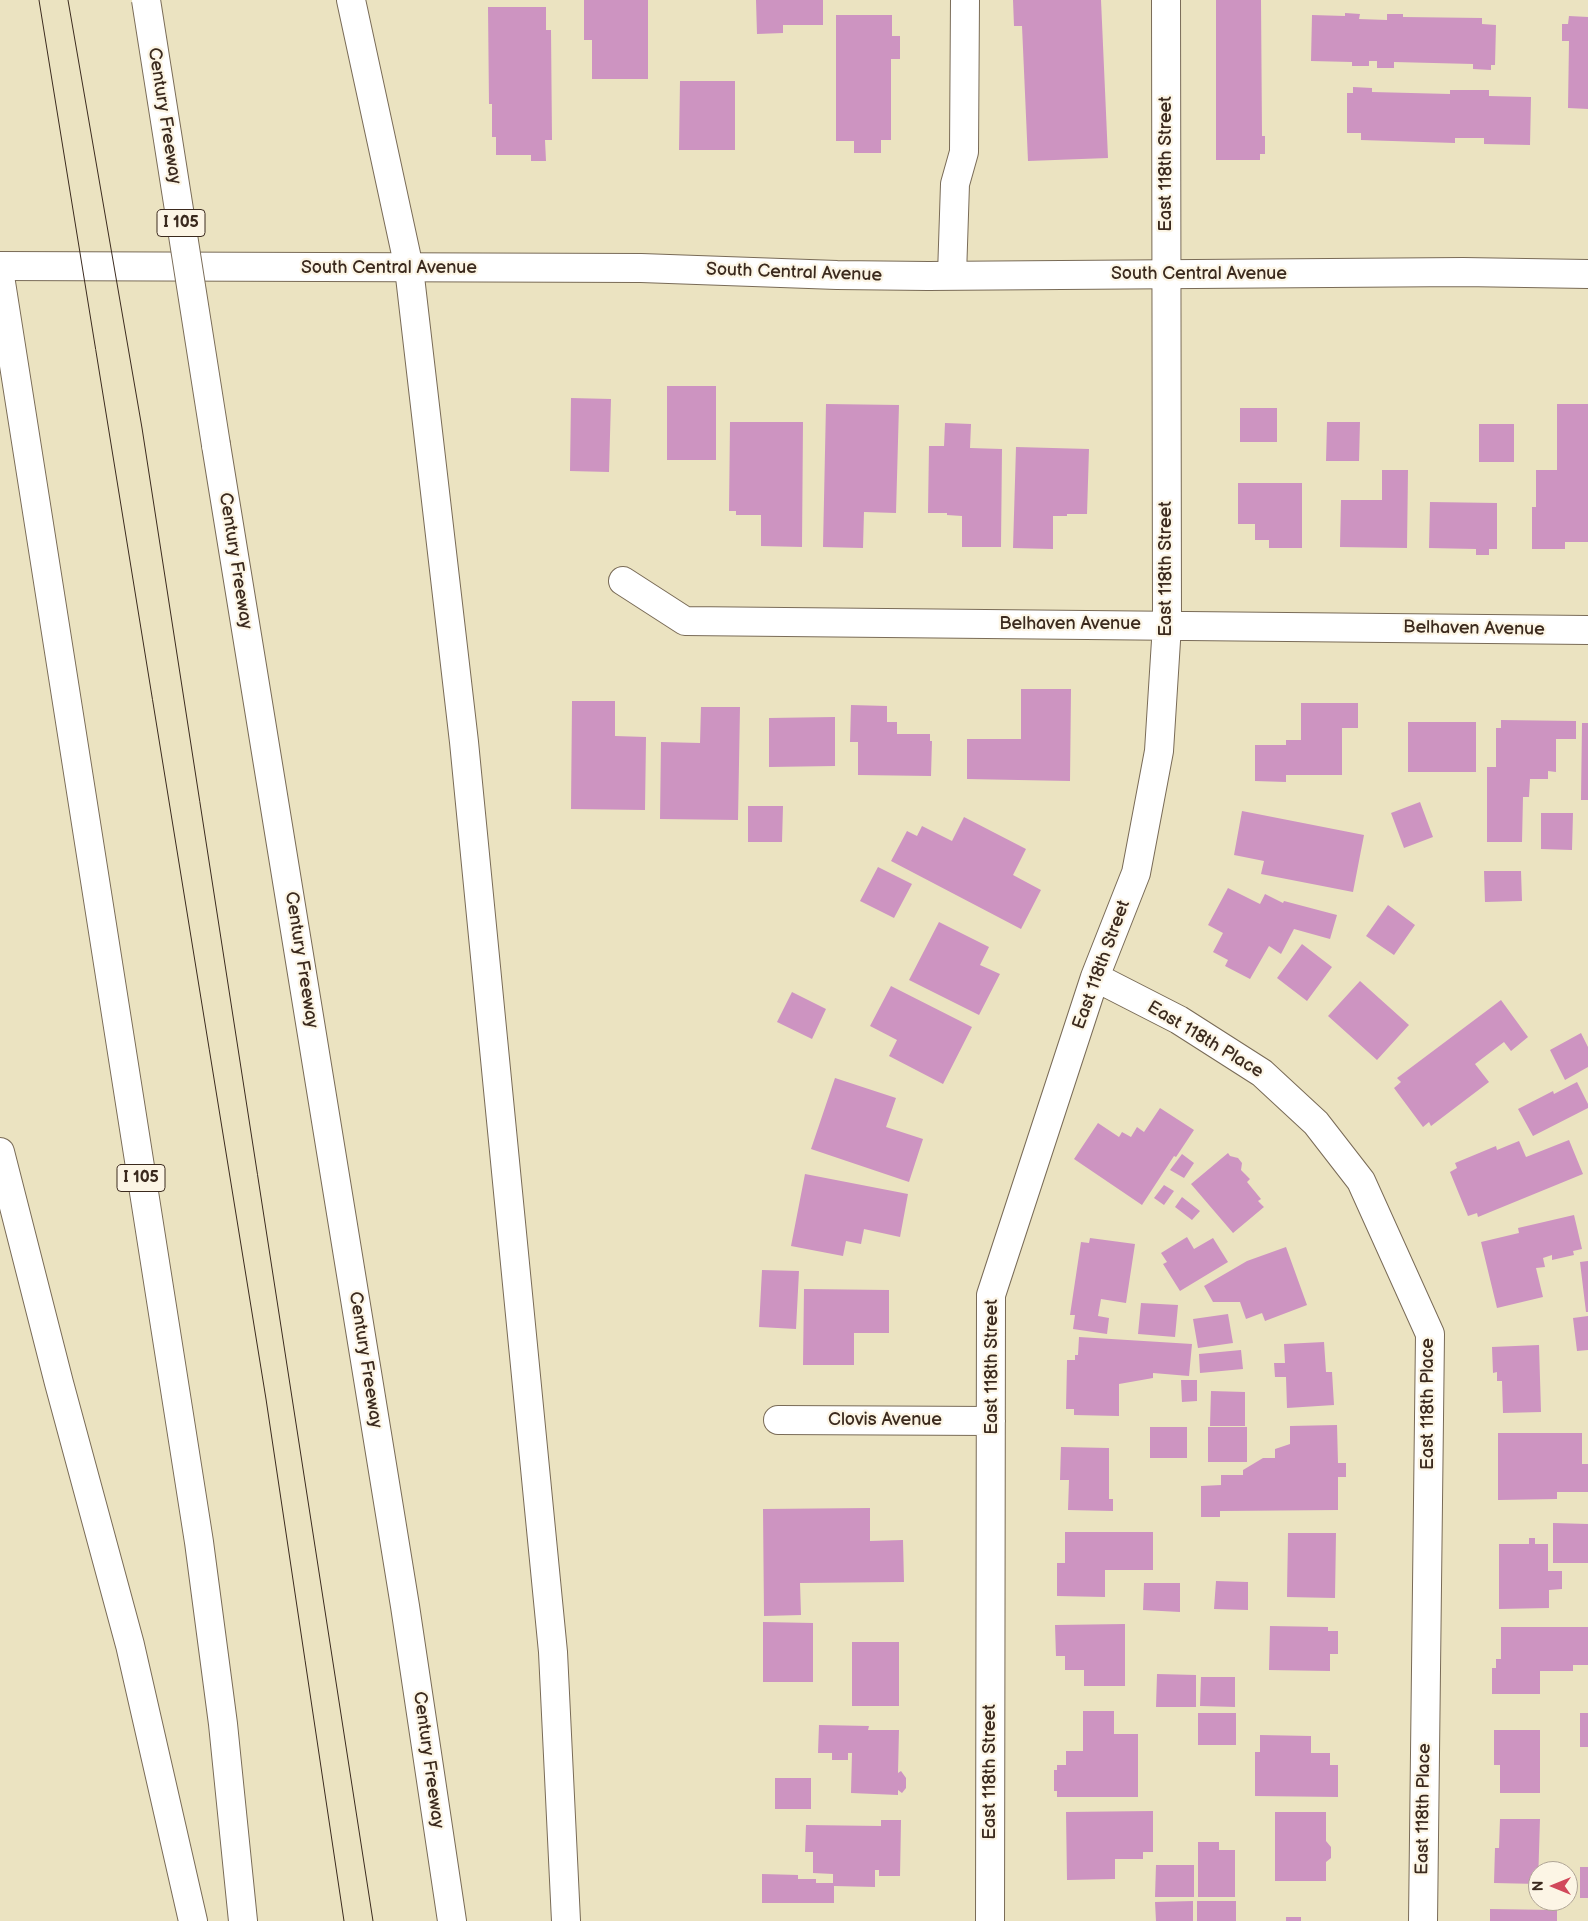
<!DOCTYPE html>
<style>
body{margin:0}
#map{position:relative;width:1588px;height:1921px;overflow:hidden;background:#ebe3c1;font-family:"Balsamiq Sans",sans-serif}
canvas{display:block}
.north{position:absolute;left:1528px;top:1861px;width:50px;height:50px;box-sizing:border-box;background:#fcf5e5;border:1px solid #afa495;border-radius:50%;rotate:270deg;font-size:14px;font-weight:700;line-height:20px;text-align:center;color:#3b2a1e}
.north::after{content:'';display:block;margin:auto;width:18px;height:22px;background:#d1495b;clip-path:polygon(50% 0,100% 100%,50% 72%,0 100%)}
</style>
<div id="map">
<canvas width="1588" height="1921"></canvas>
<div class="north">N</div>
</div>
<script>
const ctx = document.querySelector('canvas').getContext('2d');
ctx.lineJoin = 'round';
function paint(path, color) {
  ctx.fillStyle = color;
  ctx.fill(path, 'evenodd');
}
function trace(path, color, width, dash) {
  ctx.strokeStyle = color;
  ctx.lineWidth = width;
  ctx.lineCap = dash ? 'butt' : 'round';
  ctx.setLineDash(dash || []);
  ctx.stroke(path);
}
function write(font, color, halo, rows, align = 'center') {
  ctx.font = font + ' "Balsamiq Sans",sans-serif';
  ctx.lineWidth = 4.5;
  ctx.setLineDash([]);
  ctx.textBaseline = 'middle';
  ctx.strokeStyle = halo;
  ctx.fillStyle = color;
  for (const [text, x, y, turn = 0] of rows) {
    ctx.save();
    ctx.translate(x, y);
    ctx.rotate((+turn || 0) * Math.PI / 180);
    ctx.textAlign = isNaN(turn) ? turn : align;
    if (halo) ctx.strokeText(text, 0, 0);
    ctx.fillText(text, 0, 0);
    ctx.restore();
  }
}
const building = new Path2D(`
 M 584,0 L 648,0 L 648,79 L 592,79 L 592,40 L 584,40 Z
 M 756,0 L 823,0 L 823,25 L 783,25 L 783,33 L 757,34 Z
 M 1013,0 L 1101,0 L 1108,158 L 1028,161 L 1022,26 L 1014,26 Z
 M 1216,0 L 1261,0 L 1262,136 L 1265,136 L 1265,154 L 1260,154 L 1260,160 L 1216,160 Z
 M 488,7 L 546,7 L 546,30 L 551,30 L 552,140 L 545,140 L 546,161 L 531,161 L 531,155 L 496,155 L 496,137 L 492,137 L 492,104 L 489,104 Z
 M 1345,13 L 1360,14 L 1359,19 L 1387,20 L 1387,14 L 1403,14 L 1403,17 L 1482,18 L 1482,24 L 1496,25 L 1495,65 L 1491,65 L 1491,70 L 1473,69 L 1473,64 L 1394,62 L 1394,68 L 1377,68 L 1377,61 L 1369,61 L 1369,66 L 1352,66 L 1352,62 L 1311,61 L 1312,15 L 1345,16 Z
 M 836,15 L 892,15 L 892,36 L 900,36 L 900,59 L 891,59 L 891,140 L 881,140 L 881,153 L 854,153 L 854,141 L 836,141 Z
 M 1569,16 L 1588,17 L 1588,109 L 1568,108 L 1569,41 L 1562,41 L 1562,24 L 1568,24 Z
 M 680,81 L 735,81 L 735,150 L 679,150 Z
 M 1353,87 L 1372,88 L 1372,92 L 1450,94 L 1450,90 L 1489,90 L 1489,96 L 1531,97 L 1530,145 L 1484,144 L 1484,138 L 1455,138 L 1455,143 L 1361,140 L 1361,133 L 1347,133 L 1347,93 L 1353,93 Z
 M 667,386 L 716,386 L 716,460 L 667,460 Z
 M 571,398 L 611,399 L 609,472 L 570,471 Z
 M 826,404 L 899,405 L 896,513 L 864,512 L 863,548 L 823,547 Z
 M 1557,404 L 1588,404 L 1588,542 L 1565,542 L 1565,549 L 1532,549 L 1532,507 L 1536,507 L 1536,470 L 1557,470 Z
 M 1240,408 L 1277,408 L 1277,442 L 1240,442 Z
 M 730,422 L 803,422 L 802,547 L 761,546 L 761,515 L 736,515 L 736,511 L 729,511 Z
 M 1327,422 L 1360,422 L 1359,461 L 1326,461 Z
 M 945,423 L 971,424 L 970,448 L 1002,449 L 1001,547 L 962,547 L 962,516 L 947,515 L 947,513 L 928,513 L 929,446 L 944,446 Z
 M 1479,424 L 1514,424 L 1514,462 L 1479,462 Z
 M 1016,447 L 1089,449 L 1087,514 L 1067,514 L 1067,516 L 1053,516 L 1053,549 L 1013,548 Z
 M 1382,470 L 1408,470 L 1407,548 L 1340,547 L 1341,500 L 1382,500 Z
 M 1238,483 L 1302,483 L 1302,548 L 1269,548 L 1269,540 L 1255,540 L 1255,524 L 1238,524 Z
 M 1430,502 L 1497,503 L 1497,549 L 1489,549 L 1489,555 L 1476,555 L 1476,549 L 1429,548 Z
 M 1021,689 L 1071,689 L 1070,781 L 967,779 L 967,739 L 1021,739 Z
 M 572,701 L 615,701 L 615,736 L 646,737 L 645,810 L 571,809 Z
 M 1301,703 L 1358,703 L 1358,728 L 1342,728 L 1342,775 L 1286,775 L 1286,782 L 1255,781 L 1255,745 L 1286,745 L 1286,740 L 1301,740 Z
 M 851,705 L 887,706 L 887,722 L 897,722 L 897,734 L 930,734 L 930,741 L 932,741 L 931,776 L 858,775 L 858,742 L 850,742 Z
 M 701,707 L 740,707 L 738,820 L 660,819 L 661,742 L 700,743 Z
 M 835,717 L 835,766 L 769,767 L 769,718 Z
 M 1501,720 L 1576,721 L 1576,739 L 1556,739 L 1556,772 L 1548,771 L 1548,779 L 1530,779 L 1529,797 L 1523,797 L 1522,842 L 1487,842 L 1487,767 L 1496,767 L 1496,728 L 1501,728 Z
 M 1408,722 L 1476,722 L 1476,772 L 1408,772 Z
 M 1582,723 L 1588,723 L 1588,800 L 1581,800 Z
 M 1420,802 L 1433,837 L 1404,848 L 1391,813 Z
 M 748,806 L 783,806 L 782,842 L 748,842 Z
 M 1242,811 L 1364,835 L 1353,892 L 1261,874 L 1264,861 L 1234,855 Z
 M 1541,813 L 1573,813 L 1572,850 L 1541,849 Z
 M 964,817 L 1026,849 L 1013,875 L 1041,890 L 1021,929 L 891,861 L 907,831 L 917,836 L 922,826 L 952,841 Z
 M 878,867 L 912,884 L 894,918 L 860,901 Z
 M 1484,871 L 1521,871 L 1522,901 L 1485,902 Z
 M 1228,888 L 1260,904 L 1265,894 L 1283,903 L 1284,901 L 1337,915 L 1330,939 L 1294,929 L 1281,954 L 1269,946 L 1250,979 L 1225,966 L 1228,960 L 1213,952 L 1223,933 L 1208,925 Z
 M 1388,905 L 1415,925 L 1394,955 L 1366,936 Z
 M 939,922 L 989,947 L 980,965 L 1000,974 L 979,1015 L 909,980 Z
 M 1302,944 L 1332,967 L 1307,1001 L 1277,978 Z
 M 1360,981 L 1409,1025 L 1377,1060 L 1328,1016 Z
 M 891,986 L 972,1027 L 943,1084 L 889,1056 L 897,1040 L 870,1026 Z
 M 792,992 L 826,1009 L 812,1039 L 777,1022 Z
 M 1501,1000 L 1528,1037 L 1511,1051 L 1504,1042 L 1475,1064 L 1489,1082 L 1431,1126 L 1429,1122 L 1423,1127 L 1394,1088 L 1401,1082 L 1397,1078 Z
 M 1581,1033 L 1588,1047 L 1588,1067 L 1565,1080 L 1550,1050 Z
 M 835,1078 L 896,1098 L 886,1127 L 923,1139 L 909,1182 L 811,1149 Z
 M 1577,1082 L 1588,1104 L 1588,1108 L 1533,1136 L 1518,1109 L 1553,1091 L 1554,1094 Z
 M 1160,1108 L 1194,1130 L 1176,1157 L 1174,1156 L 1142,1205 L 1074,1159 L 1098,1123 L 1119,1137 L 1122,1132 L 1131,1137 L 1137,1127 L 1144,1132 Z
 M 1569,1140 L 1583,1174 L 1478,1217 L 1477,1213 L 1468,1216 L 1450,1172 L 1457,1168 L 1455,1163 L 1496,1146 L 1497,1150 L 1519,1141 L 1526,1157 Z
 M 1228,1153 L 1230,1156 L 1238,1158 L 1242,1163 L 1241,1170 L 1250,1179 L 1247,1182 L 1261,1199 L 1258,1201 L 1264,1207 L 1233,1233 L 1191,1184 Z
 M 1182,1154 L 1194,1163 L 1184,1178 L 1170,1170 Z
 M 805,1174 L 908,1194 L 900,1237 L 864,1229 L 861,1244 L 846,1241 L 843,1256 L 791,1246 Z
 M 1164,1185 L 1174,1191 L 1164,1205 L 1154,1198 Z
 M 1182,1197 L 1200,1211 L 1192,1220 L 1175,1207 Z
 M 1574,1215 L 1582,1249 L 1573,1251 L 1574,1255 L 1552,1260 L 1552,1255 L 1543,1258 L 1545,1267 L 1536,1268 L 1543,1297 L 1497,1308 L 1481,1242 L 1519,1233 L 1518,1228 Z
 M 1187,1237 L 1194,1249 L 1213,1238 L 1228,1262 L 1180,1291 L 1163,1264 L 1167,1262 L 1161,1253 Z
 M 1090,1238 L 1135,1244 L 1126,1303 L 1101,1299 L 1098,1316 L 1109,1318 L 1107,1334 L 1073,1329 L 1075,1315 L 1070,1315 L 1081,1242 L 1089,1243 Z
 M 1286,1247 L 1307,1305 L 1265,1321 L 1262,1313 L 1246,1319 L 1240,1302 L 1213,1302 L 1204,1286 L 1247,1261 Z
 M 1588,1261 L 1588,1312 L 1586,1312 L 1580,1262 Z
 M 762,1270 L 799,1271 L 796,1329 L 759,1327 Z
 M 804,1289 L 889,1290 L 889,1333 L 854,1333 L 854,1365 L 803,1365 Z
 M 1141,1303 L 1178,1305 L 1175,1337 L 1138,1334 Z
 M 1228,1314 L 1233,1343 L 1198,1348 L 1193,1319 Z
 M 1588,1316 L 1588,1350 L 1577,1351 L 1573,1318 Z
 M 1079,1337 L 1192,1344 L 1189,1376 L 1153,1373 L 1153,1378 L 1119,1384 L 1119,1416 L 1074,1415 L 1074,1409 L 1066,1409 L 1067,1360 L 1075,1360 L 1075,1355 L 1078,1355 Z
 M 1324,1342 L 1326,1372 L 1332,1372 L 1334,1405 L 1287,1408 L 1286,1377 L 1275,1377 L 1274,1363 L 1285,1363 L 1284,1344 Z
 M 1539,1345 L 1541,1412 L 1503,1413 L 1502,1381 L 1497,1381 L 1497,1372 L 1493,1373 L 1492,1347 Z
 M 1241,1350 L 1243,1369 L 1200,1373 L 1199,1354 Z
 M 1181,1380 L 1197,1380 L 1197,1401 L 1182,1402 Z
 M 1211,1391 L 1245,1392 L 1245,1426 L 1210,1426 Z
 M 1337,1425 L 1338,1463 L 1346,1463 L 1346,1477 L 1338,1477 L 1338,1510 L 1220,1511 L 1220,1517 L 1201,1517 L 1201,1486 L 1221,1485 L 1221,1475 L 1243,1475 L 1243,1470 L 1263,1458 L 1275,1458 L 1275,1449 L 1290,1444 L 1290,1426 Z
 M 1150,1427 L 1187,1427 L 1187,1458 L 1150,1458 Z
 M 1208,1427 L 1247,1427 L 1247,1462 L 1208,1462 Z
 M 1498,1433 L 1582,1433 L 1582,1464 L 1588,1464 L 1588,1492 L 1557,1492 L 1557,1499 L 1498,1500 Z
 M 1061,1447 L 1109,1448 L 1109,1499 L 1113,1499 L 1113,1511 L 1068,1510 L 1069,1480 L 1060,1480 Z
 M 870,1508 L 870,1541 L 903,1540 L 904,1582 L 800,1583 L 801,1615 L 764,1616 L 763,1509 Z
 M 1553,1523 L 1588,1524 L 1588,1563 L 1553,1563 Z
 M 1065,1532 L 1153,1532 L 1153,1570 L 1105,1570 L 1105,1597 L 1057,1596 L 1057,1563 L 1065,1563 Z
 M 1288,1533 L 1336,1533 L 1335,1598 L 1287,1597 Z
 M 1529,1538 L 1535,1538 L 1535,1544 L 1548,1544 L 1548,1571 L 1562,1571 L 1562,1589 L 1549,1590 L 1549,1608 L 1499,1609 L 1499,1544 L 1529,1544 Z
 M 1216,1581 L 1248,1582 L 1248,1610 L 1214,1609 Z
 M 1144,1583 L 1180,1583 L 1180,1612 L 1143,1610 Z
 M 763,1622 L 813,1623 L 813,1682 L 763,1682 Z
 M 1125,1624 L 1125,1686 L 1084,1686 L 1084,1670 L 1065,1670 L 1065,1656 L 1056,1656 L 1055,1625 Z
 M 1270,1626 L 1328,1627 L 1328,1631 L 1338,1631 L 1338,1654 L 1330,1654 L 1330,1671 L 1269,1670 Z
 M 1501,1627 L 1588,1627 L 1588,1665 L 1573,1665 L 1573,1671 L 1540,1671 L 1540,1694 L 1492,1694 L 1492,1668 L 1496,1668 L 1496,1659 L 1501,1659 Z
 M 852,1642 L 899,1642 L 899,1706 L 852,1706 Z
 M 1157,1674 L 1196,1675 L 1196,1707 L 1156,1707 Z
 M 1201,1677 L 1235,1677 L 1235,1707 L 1200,1706 Z
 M 1083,1711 L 1114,1711 L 1114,1734 L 1138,1734 L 1138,1797 L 1057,1797 L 1057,1791 L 1054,1791 L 1054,1770 L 1057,1770 L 1057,1765 L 1066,1765 L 1066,1751 L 1083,1751 Z
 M 1198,1713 L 1236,1713 L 1236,1745 L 1198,1745 Z
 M 1580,1713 L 1588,1713 L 1588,1747 L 1580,1747 Z
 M 819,1725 L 869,1726 L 868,1730 L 899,1730 L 898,1773 L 901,1771 L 906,1778 L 906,1788 L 902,1793 L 898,1790 L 898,1795 L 851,1793 L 852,1753 L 848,1753 L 848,1760 L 832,1760 L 832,1753 L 818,1753 Z
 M 1494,1730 L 1540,1730 L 1540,1793 L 1500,1793 L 1500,1765 L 1494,1765 Z
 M 1260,1735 L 1311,1736 L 1311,1753 L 1330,1753 L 1330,1765 L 1338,1765 L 1338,1797 L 1255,1796 L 1255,1752 L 1260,1752 Z
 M 775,1778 L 811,1778 L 811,1809 L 775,1809 Z
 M 1153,1811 L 1153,1852 L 1143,1852 L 1143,1859 L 1115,1859 L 1115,1879 L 1067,1880 L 1066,1812 Z
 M 1275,1812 L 1326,1812 L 1326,1841 L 1331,1847 L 1331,1858 L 1326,1862 L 1326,1881 L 1275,1881 Z
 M 1500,1819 L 1540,1819 L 1538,1884 L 1494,1883 L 1495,1848 L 1499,1848 Z
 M 881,1820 L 901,1820 L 900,1876 L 879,1876 L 879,1870 L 875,1870 L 875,1887 L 834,1886 L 834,1903 L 762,1903 L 762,1874 L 798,1875 L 798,1879 L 816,1879 L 816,1883 L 833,1883 L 833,1874 L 813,1873 L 813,1852 L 805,1852 L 806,1825 L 881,1826 Z
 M 1198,1842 L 1219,1842 L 1219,1850 L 1235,1850 L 1235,1897 L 1198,1897 Z
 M 1156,1865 L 1194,1865 L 1194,1897 L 1155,1897 Z
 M 1580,1867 L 1588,1867 L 1588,1898 L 1580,1898 Z
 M 1193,1901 L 1193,1921 L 1156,1921 L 1155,1902 Z
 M 1197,1901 L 1236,1901 L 1236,1921 L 1197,1921 Z
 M 1490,1909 L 1557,1910 L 1557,1921 L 1490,1921 Z
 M 1286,1917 L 1301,1917 L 1301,1921 L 1286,1921 Z`);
const minor = new Path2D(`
 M 952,275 L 955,184 L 964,152 L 965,0
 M 623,581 L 685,621 L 1588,630
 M 1095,977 L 1179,1020 L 1262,1073 L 1316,1123 L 1361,1181 L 1430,1334 L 1423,1921
 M 778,1420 L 991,1421
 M 990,1921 L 991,1295 L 1095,977 L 1136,873 L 1159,751 L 1167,625 L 1166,0`);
const major = new Path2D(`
 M 0,266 L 641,268 L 837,275 L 928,276 L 1463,272 L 1588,274`);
const highway = new Path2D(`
 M 351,0 L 409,268 L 464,742 L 553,1652 L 566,1921
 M 0,276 L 199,1542 L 223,1724 L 243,1921
 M 216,445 L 405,1606 L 452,1921
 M 0,1152 L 59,1383 L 130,1645 L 193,1921`);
const tram = new Path2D(`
 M 39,0 L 266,1399 L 344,1921
 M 68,0 L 142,428 L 373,1921`);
const highwayBridge = new Path2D(`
 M 146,0 L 216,445`);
const shields = [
 [181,223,48],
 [141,1178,48]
];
const shieldNames = [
 ["I 105",181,223],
 ["I 105",141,1178]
];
const streetNames = [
 ["Century Freeway",164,116,81],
 ["East 118th Street",1166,164,-90],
 ["South Central Avenue",389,268],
 ["South Central Avenue",794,273,2],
 ["South Central Avenue",1199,274],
 ["Century Freeway",235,561,81],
 ["East 118th Street",1166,569,-90],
 ["Belhaven Avenue",1070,624],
 ["Belhaven Avenue",1474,629,1],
 ["Century Freeway",301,960,81],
 ["East 118th Street",1102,965,-70],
 ["East 118th Place",1205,1040,31],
 ["Century Freeway",365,1360,81],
 ["East 118th Street",992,1367,-90],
 ["East 118th Place",1428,1404,-90],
 ["Clovis Avenue",885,1420],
 ["Century Freeway",428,1760,82],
 ["East 118th Street",990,1772,-90],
 ["East 118th Place",1424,1809,-89]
];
paint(building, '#cd94c1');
trace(minor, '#796b57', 30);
trace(major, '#796b57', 30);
trace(highway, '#796b57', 30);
trace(minor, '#fff', 28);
trace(major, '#fff', 28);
trace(highway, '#fff', 28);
trace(tram, '#3b2a1e', 1);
trace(highwayBridge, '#796b57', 30, []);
trace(highwayBridge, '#fff', 28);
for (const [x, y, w] of shields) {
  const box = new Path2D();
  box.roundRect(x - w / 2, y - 13.5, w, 27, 4);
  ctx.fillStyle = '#fcf5e5';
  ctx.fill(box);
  trace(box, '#3b2a1e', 1);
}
write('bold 16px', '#3b2a1e', null, shieldNames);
write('18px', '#3b2a1e', '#fcf5e5', streetNames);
</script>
